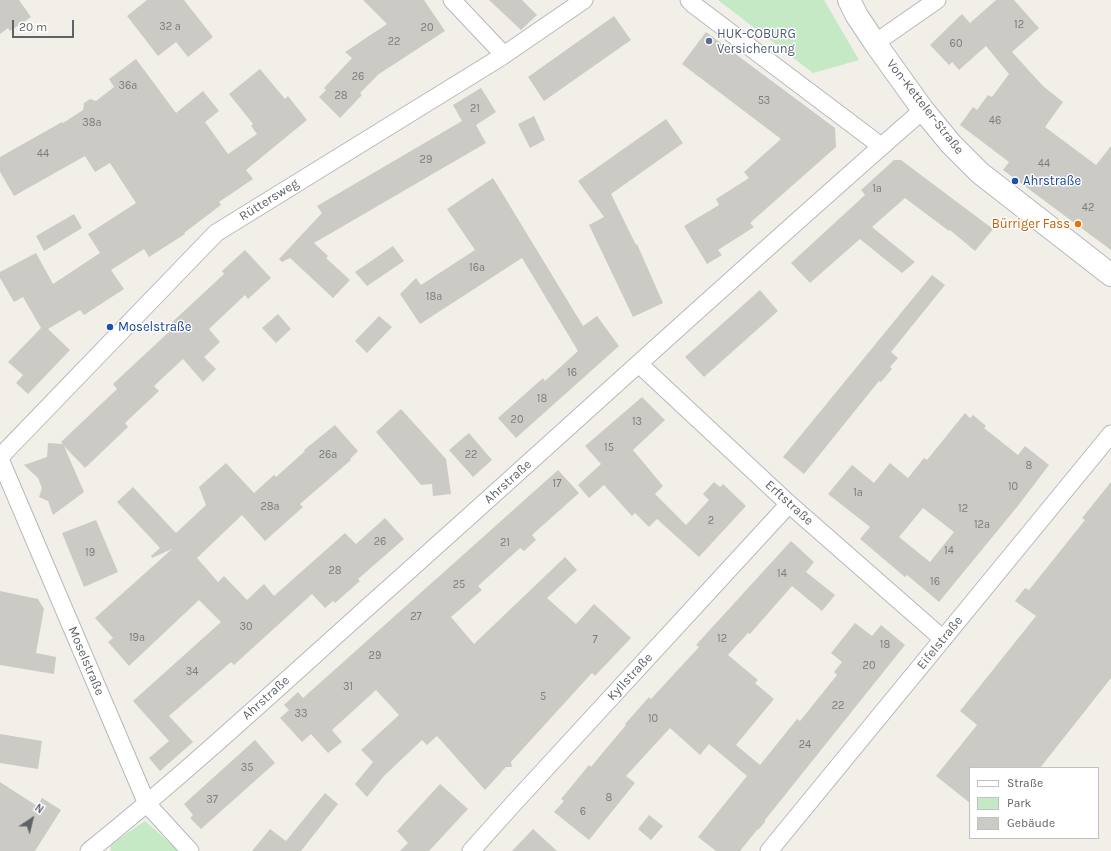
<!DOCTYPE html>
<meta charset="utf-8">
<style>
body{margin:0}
#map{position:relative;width:1111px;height:851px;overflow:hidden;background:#f1efe8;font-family:Karla,sans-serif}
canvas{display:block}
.legend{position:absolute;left:969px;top:767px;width:130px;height:72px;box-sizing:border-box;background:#fff;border:1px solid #bfc1c3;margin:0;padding:5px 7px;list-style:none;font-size:12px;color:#5f6368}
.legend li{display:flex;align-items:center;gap:8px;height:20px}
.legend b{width:20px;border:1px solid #bfc1c3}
.north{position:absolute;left:12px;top:799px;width:40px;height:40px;-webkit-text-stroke:3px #fff;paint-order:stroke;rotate:35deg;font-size:11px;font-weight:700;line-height:16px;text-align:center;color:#5f6368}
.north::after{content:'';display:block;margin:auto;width:14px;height:18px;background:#5f6368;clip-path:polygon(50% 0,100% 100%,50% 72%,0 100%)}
.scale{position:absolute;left:12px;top:20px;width:62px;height:18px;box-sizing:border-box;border:2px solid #5f6368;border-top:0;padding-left:5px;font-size:12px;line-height:14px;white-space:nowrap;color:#5f6368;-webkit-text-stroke:3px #fff;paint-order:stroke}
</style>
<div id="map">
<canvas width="1111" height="851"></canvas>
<ul class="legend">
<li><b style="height:5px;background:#fff"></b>Straße</li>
<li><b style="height:11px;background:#c5e8c5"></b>Park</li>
<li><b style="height:11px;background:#cccac5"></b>Gebäude</li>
</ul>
<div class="north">N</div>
<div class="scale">20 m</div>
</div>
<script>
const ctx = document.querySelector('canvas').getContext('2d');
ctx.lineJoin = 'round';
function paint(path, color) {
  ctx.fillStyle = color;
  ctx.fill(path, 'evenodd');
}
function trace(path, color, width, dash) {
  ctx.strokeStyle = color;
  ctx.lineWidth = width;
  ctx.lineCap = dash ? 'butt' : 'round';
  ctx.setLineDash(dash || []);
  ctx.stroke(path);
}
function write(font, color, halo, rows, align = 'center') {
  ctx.font = font + ' Karla,sans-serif';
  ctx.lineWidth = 3;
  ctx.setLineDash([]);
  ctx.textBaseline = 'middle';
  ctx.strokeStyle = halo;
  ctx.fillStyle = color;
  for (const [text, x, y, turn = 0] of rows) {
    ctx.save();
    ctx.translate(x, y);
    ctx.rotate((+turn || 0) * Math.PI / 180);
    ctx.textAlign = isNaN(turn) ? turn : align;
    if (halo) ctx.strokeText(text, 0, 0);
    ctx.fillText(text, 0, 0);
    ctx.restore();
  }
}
const green = new Path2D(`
 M 718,0 L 824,0 L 859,60 L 813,73 Z
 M 145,821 L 179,851 L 111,851 L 110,845 Z`);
const building = new Path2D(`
 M 0,0 L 19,0 L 31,17 L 10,31 L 8,28 L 0,34 Z
 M 147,0 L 184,0 L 213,37 L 188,57 L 176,42 L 158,56 L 127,16 Z
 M 363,0 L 424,0 L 445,31 L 379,74 L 360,93 L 362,95 L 340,118 L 319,97 L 326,90 L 324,88 L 352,58 L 345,52 L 387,24 Z
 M 489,0 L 522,0 L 537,15 L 521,30 Z
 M 996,0 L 1014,0 L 1039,28 L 1012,52 L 1043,86 L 1063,102 L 1045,127 L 1096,165 L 1111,146 L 1111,250 L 1003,170 L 1009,162 L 960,125 L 973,107 L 977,110 L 988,95 L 992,97 L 1009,74 L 986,46 L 959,70 L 952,62 L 949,65 L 930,45 L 962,14 L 970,23 Z
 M 614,16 L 631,40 L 544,101 L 528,77 Z
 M 706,32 L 835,128 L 836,147 L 750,223 L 754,227 L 718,250 L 722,255 L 707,264 L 684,226 L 719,205 L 716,199 L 749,178 L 744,172 L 781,139 L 682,64 Z
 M 136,59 L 176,113 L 203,91 L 219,111 L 205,122 L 228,154 L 257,134 L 251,126 L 253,124 L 229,94 L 260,69 L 285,99 L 288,96 L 307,120 L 246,170 L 253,179 L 219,202 L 221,205 L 184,233 L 185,234 L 149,257 L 144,249 L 111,270 L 124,289 L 84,315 L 80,310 L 48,329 L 70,350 L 28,394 L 16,383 L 23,375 L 8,362 L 41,328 L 23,297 L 14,302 L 0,278 L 0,272 L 36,253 L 53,284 L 100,253 L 88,234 L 136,203 L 110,163 L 95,172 L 85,156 L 14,196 L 0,172 L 0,157 L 62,122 L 63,123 L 83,110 L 84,103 L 90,99 L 96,101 L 114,87 L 109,79 Z
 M 481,88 L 496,112 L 476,125 L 486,143 L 314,243 L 328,256 L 326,258 L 350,280 L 333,298 L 290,258 L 282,262 L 279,259 L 322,213 L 317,206 L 462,121 L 453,105 Z
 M 534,116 L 545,140 L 530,148 L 518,124 Z
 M 666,119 L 683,143 L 611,194 L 636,245 L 637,244 L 663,303 L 633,317 L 589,225 L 604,217 L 578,181 Z
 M 894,160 L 901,160 L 993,229 L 975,251 L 950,230 L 949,231 L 905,198 L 872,227 L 915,262 L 902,273 L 860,239 L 810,283 L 791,263 L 865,195 L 861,190 Z
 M 493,178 L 583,326 L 597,316 L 619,346 L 516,438 L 498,418 L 543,378 L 545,381 L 578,351 L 522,258 L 420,324 L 400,294 L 416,278 L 421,285 L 475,250 L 447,209 Z
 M 74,214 L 82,228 L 44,251 L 36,236 Z
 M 393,246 L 404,261 L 367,286 L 355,272 Z
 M 245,250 L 271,278 L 248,299 L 245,295 L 209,329 L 220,342 L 204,357 L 216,369 L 203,382 L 183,359 L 154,386 L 159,391 L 125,423 L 128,427 L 85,468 L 64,446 L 84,492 L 53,515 L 48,501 L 39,497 L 42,488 L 38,478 L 24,465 L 47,457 L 48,443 L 63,444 L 61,442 L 117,389 L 113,384 L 171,330 L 168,326 L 224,274 L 222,271 Z
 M 932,275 L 945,285 L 891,352 L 898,358 L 890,367 L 892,369 L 881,382 L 879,381 L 804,474 L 783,457 Z
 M 760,290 L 778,311 L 704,377 L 685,357 Z
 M 278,314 L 291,329 L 276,343 L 262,328 Z
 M 379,316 L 392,327 L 367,353 L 355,341 Z
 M 642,397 L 665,420 L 633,450 L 663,486 L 655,494 L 686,525 L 709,500 L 703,494 L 714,482 L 720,487 L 723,484 L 746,506 L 699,557 L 657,519 L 649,527 L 635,513 L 632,516 L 604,485 L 589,498 L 578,485 L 601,464 L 585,446 Z
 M 401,409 L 446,459 L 451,494 L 433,496 L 432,484 L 421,485 L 376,432 Z
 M 965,413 L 970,418 L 973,415 L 986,426 L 984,428 L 1018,455 L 1025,446 L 1049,465 L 1017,507 L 939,602 L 907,575 L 905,577 L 860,539 L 870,527 L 828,494 L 852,465 L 874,483 L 890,463 L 908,478 L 924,458 L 927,460 ZM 923,508 L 954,532 L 930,562 L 899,537 Z
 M 335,425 L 358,451 L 350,459 L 351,460 L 300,504 L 303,507 L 265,541 L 242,515 L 197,558 L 218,582 L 224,576 L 247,600 L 264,584 L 274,596 L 345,533 L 356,544 L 385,518 L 404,539 L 358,579 L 360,581 L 335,603 L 333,601 L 325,608 L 312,594 L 234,665 L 231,662 L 169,716 L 193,742 L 160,771 L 149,758 L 169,741 L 133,701 L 221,622 L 199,600 L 129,666 L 108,642 L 113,638 L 95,618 L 172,549 L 152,558 L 151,556 L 160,548 L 117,502 L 133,487 L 176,533 L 206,505 L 199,487 L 226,463 L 254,493 L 274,475 L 276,477 L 305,451 L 304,450 Z
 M 469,433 L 492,460 L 473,477 L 449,450 Z
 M 558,470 L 579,493 L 532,535 L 536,540 L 524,551 L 520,548 L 478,586 L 482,590 L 451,617 L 474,644 L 565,557 L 577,570 L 547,598 L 576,624 L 594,604 L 631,638 L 595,676 L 592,673 L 528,743 L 511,762 L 512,767 L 506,767 L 485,790 L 437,736 L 427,745 L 422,740 L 384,776 L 367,797 L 355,784 L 373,762 L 361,750 L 399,715 L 376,690 L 332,730 L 342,742 L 328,753 L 311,734 L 302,742 L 280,718 L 289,710 L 284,705 L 298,692 L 303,698 Z
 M 1111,482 L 1111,678 L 1040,768 L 970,768 L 970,803 L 936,776 L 977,725 L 960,711 L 1036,616 L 1015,601 L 1025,588 L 1029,590 L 1085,520 L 1082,518 Z
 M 96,520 L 118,572 L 84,587 L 62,533 Z
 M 791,541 L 814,562 L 806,572 L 835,595 L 822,611 L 792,586 L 750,634 L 748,633 L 728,655 L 758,680 L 755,683 L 774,699 L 736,745 L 760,765 L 797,719 L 800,721 L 837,675 L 834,672 L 842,662 L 831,653 L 855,623 L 872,636 L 881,625 L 905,645 L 765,820 L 765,822 L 759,829 L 757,830 L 740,851 L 716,851 L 698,837 L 747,776 L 709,744 L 700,755 L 670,728 L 626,776 L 635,783 L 589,840 L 554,812 L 564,801 L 561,799 L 589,765 L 591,767 L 600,756 L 626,725 L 625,724 L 649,697 L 651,699 L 699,647 L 696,645 Z
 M 0,591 L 38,599 L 44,609 L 36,653 L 56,657 L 54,674 L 0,665 Z
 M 0,734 L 42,741 L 38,769 L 0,763 Z
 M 255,740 L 275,763 L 201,829 L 190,818 L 193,815 L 184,804 Z
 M 0,782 L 37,806 L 42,798 L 61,810 L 35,851 L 0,851 Z
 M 440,784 L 468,809 L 429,851 L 400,851 L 408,843 L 397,831 Z
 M 325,793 L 338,804 L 301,851 L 252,851 L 270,829 L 286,841 Z
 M 649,815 L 663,826 L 651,840 L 638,829 Z
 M 533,829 L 557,851 L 512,851 Z`);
const minor = new Path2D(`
 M 452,0 L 504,55
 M 689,0 L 694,5 L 881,146
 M 875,43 L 937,0
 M 639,364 L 789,504 L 943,639
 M 0,457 L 216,233 L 501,57 L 584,0
 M 0,459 L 147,804 L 190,851
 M 89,851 C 182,776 270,695 359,615 C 548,447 733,276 923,110
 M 471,851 L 514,803 L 789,504
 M 769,851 L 1111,434`);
const tertiary = new Path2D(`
 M 849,0 L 857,16 L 875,43 L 923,110 L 951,144 L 980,173 L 1111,275`);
const markers = [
 [709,41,4,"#5c6f8a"],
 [1015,181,4,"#1a4fb4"],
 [1078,224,4,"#e8710a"],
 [110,327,4,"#1a4fb4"]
];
const numberNames = [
 ["12",1019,25],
 ["32 a",170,27],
 ["20",427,28],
 ["22",394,42],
 ["60",956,44],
 ["26",358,77],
 ["36a",128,86],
 ["28",341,96],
 ["53",764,101],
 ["21",475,109],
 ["46",995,121],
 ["38a",92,123],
 ["44",43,154],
 ["29",426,160],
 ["44",1044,164],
 ["1a",877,189],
 ["42",1088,208],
 ["16a",477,268],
 ["18a",434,297],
 ["16",572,373],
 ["18",542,399],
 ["20",517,420],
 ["13",637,422],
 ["15",609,448],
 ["26a",328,455],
 ["22",471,455],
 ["8",1029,466],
 ["17",557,484],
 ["10",1013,487],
 ["1a",858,493],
 ["28a",270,507],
 ["12",963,509],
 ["2",711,521],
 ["12a",982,525],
 ["26",380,542],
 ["21",505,543],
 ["14",949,551],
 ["19",90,553],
 ["28",335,571],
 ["14",782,574],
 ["16",935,582],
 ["25",459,585],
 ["27",416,617],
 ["30",246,627],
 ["19a",137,638],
 ["12",722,639],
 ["7",595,640],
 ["18",885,645],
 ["29",375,656],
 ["20",869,666],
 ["34",192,672],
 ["31",348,687],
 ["5",543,697],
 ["22",838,706],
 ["33",301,714],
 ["10",653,719],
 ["24",805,745],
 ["35",247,768],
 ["8",609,798],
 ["37",212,800],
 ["6",583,812]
];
const serviceNames = [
 ["HUK-COBURG",717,34],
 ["Versicherung",717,49]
];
const streetNames = [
 ["Von-Ketteler-Straße",925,107,52],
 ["Rüttersweg",269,200,-32],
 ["Ahrstraße",508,482,-42],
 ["Erftstraße",789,503,42],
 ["Eifelstraße",940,643,-51],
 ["Moselstraße",86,661,67],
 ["Kyllstraße",630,677,-47],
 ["Ahrstraße",266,698,-42]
];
const transitNames = [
 ["Ahrstraße",1023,181],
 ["Moselstraße",118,327]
];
const foodNames = [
 ["Bürriger Fass",1070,224]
];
paint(green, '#c5e8c5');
paint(building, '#cccac5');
trace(minor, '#b5b8bc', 19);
trace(tertiary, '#b5b8bc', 24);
trace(minor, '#fff', 17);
trace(tertiary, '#fff', 22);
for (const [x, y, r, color] of markers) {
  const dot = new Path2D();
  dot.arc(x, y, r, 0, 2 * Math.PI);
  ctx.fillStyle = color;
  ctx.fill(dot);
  trace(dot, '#fff', 1.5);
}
write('11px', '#7a7d7f', null, numberNames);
write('13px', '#4e5e75', '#fff', serviceNames, 'left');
write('13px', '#5f6368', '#fff', streetNames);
write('13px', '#164399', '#fff', transitNames, 'left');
write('13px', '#c56008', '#fff', foodNames, 'right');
</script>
